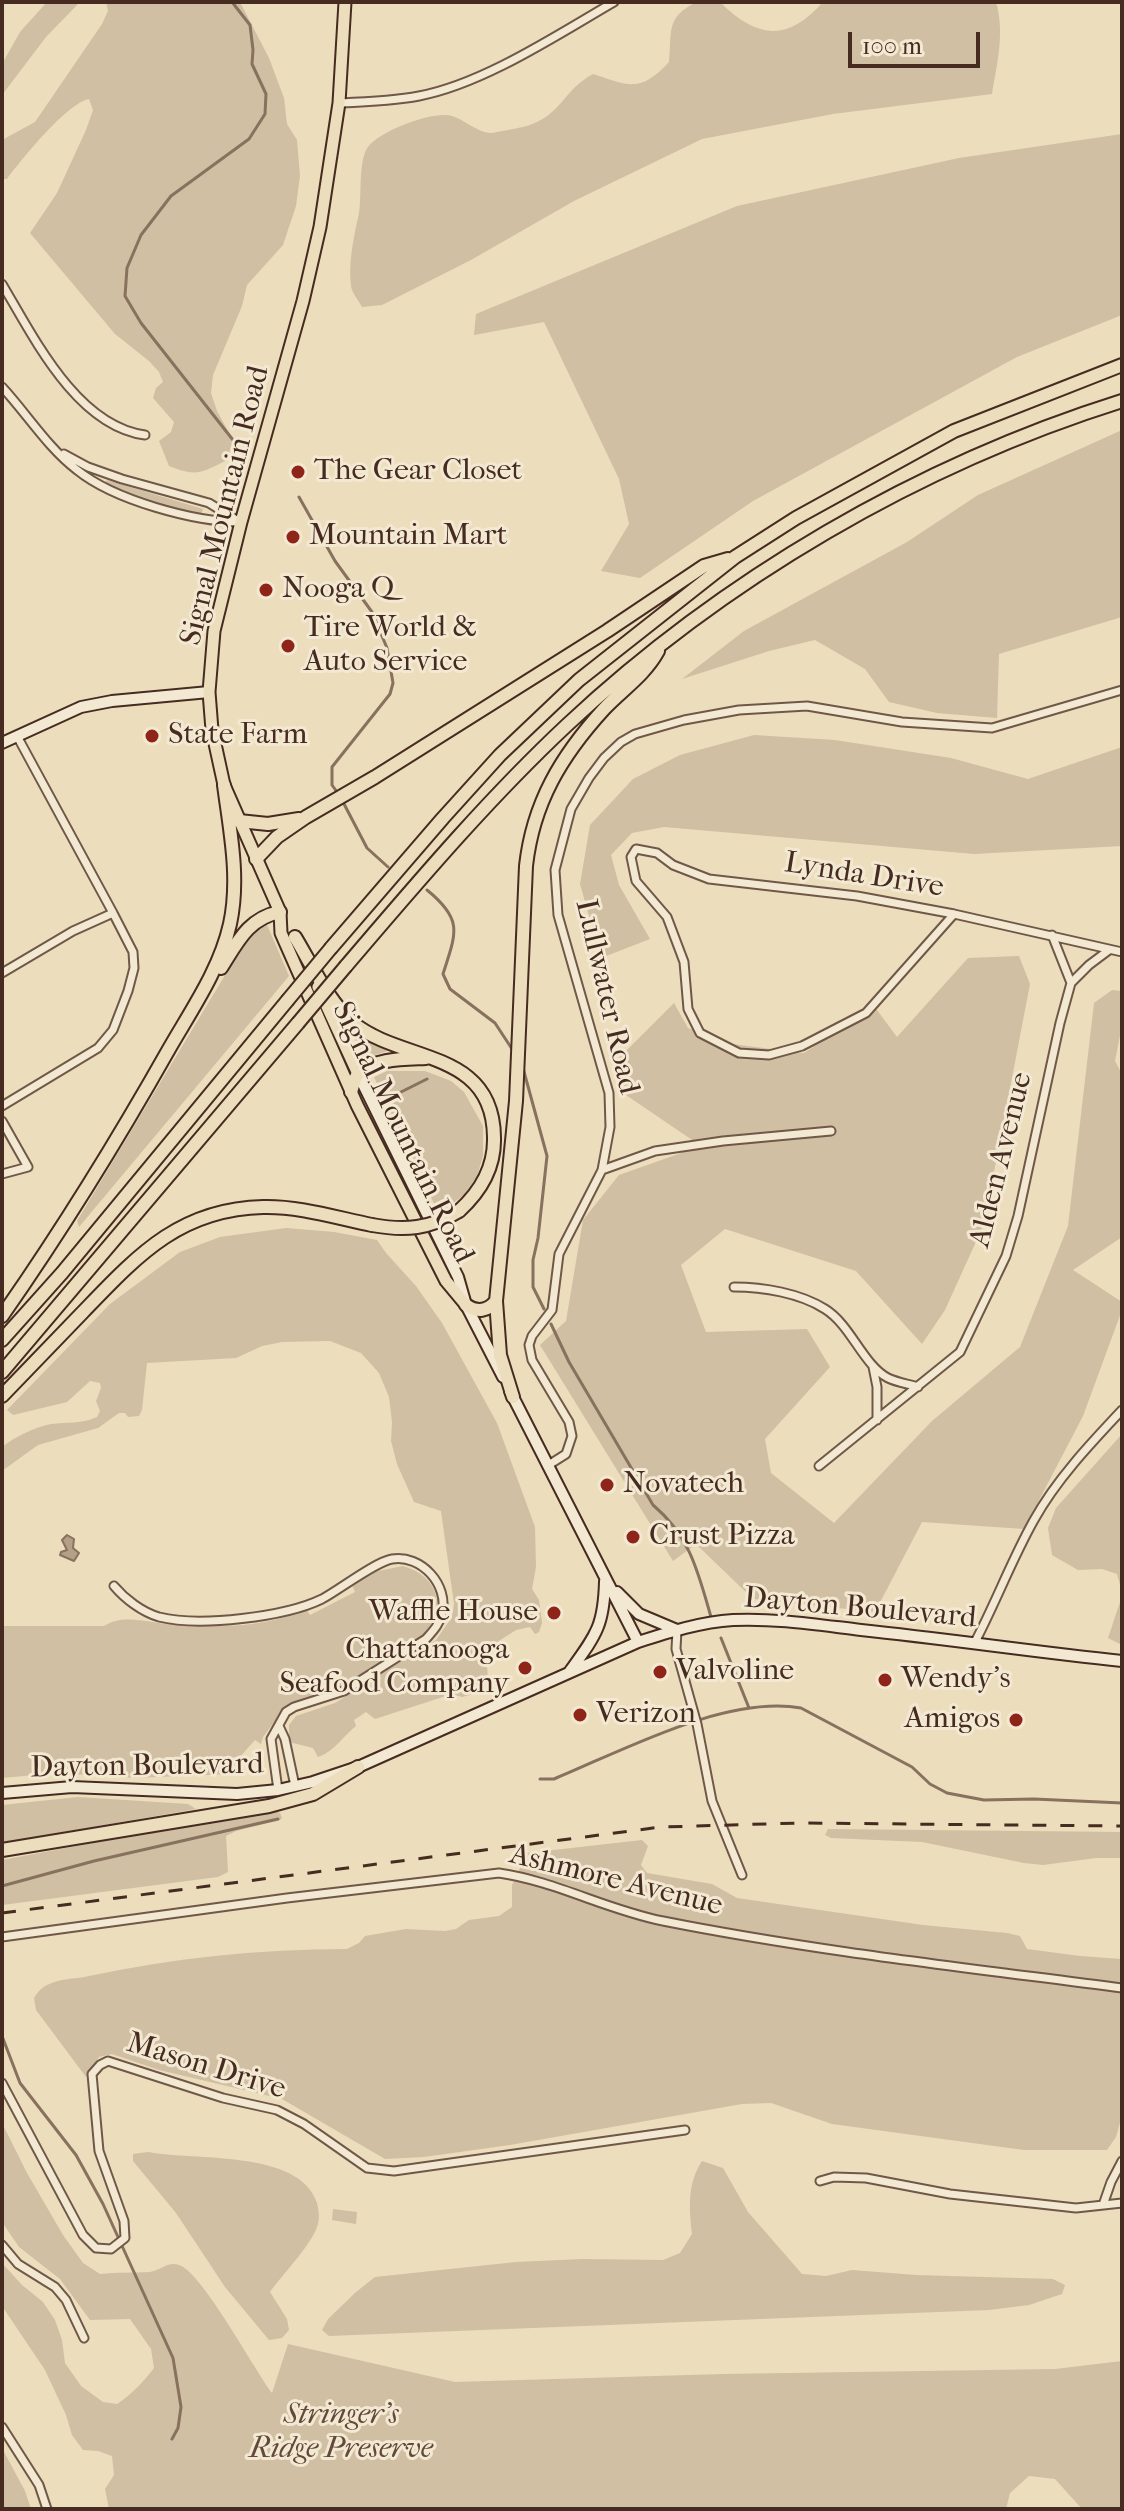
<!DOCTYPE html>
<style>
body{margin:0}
#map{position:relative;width:1124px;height:2511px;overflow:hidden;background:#ecddbc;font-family:"IM FELL French Canon",serif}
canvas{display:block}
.frame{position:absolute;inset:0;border:4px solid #462b21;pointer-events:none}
.scale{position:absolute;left:848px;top:32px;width:132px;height:36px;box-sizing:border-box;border:4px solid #462b21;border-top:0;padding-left:10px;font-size:24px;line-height:28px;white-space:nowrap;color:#462b21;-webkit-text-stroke:6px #f3e9d3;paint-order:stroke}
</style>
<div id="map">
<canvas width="1124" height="2511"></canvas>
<div class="frame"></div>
<div class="scale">100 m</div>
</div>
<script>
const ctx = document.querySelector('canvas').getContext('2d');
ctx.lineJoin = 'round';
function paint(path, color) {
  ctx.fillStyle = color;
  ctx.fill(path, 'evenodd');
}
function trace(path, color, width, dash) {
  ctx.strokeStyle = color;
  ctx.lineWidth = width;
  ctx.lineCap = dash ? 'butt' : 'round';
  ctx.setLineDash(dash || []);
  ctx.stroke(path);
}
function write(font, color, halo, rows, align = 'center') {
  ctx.font = font + ' "IM FELL French Canon",serif';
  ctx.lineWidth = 6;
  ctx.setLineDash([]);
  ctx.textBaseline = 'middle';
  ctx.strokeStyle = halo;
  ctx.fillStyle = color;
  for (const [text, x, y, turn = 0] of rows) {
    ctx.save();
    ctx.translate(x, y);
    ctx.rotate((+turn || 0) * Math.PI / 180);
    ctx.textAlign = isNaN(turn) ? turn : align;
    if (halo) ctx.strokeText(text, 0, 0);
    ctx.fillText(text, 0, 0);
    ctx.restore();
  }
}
const green = new Path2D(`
 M 47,2 L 80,2 L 46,37 L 2,95 L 2,64 L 20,32 Z
 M 106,2 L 240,2 L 269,58 L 284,98 L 287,124 L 297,140 L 300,176 L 296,206 L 283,245 L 247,285 L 242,306 L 213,375 L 211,393 L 217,411 L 233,440 L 227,460 C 202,473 196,477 169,466 L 159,441 L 171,432 L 174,422 L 153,398 L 156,388 L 163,382 L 159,372 L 149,361 L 115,334 L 30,233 L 57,193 L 86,130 L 93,110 L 89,99 C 67,103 21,160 7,179 L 2,179 L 2,140 L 35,122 L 102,24 L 108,11 Z
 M 697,2 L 720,2 C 757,39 788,42 823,2 L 996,2 C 1005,33 997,63 992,94 L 833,114 L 702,139 L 574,201 L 471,260 L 382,305 L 362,307 C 359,301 352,293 351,286 C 348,262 354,236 359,213 C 362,196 358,160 368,147 C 380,131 426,114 446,115 C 462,116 476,133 491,133 C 493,133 524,127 527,126 C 562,115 563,90 593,74 C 630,86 640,93 669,62 C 672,32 665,17 697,2 Z
 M 1122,134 L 1122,315 L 1017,357 L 753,501 L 640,578 L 601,571 L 629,524 L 619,479 L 544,322 L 474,335 L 476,314 L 737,206 L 959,158 Z
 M 1122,430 L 1122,617 L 999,654 L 997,718 L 937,713 L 889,702 L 865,669 L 815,640 L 769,651 L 682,679 L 744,631 L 907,542 L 978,495 Z
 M 107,480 L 203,509 L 201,515 L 126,494 L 104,484 Z
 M 754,735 L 835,740 L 951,758 L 1028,779 L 1122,747 L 1122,846 L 974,854 L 664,827 L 632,833 L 611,855 L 619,885 L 650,939 L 601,958 L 580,884 L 590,825 L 633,779 L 680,755 Z
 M 265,920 L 289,976 L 79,1227 L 77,1221 L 251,932 Z
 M 1019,956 L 1030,984 L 984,1224 L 945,1310 L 922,1344 L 856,1271 L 725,1229 L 681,1265 L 706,1332 L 807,1329 L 830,1367 L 765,1439 L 771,1473 L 834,1523 L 932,1421 L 1020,1347 L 1068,1226 L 1094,1003 L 1112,990 L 1122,991 L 1122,1025 L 1115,1061 L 1122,1074 L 1122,1237 L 1073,1270 L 1122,1302 L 1122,1310 L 1083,1416 L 1024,1529 L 922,1522 L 875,1612 L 753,1599 L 696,1544 L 673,1561 L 540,1345 L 566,1321 L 583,1220 L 619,1175 L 701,1146 L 626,1095 L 617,1060 L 674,1003 L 688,1028 L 732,1044 L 804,1053 L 874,1006 L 897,1037 L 968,958 Z
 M 352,1032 L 388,1051 L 364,1058 Z
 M 387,1071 L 425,1071 L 451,1081 L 464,1092 L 483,1126 L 483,1156 L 477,1176 L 465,1194 L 439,1214 L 374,1077 Z
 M 286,1228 L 334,1232 L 377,1240 L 386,1253 L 416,1286 L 442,1323 L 497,1423 L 535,1527 L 536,1567 L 532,1589 L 539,1600 L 542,1623 L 539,1632 L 535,1634 L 530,1627 L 516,1630 L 491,1646 L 486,1653 L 488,1679 L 477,1693 L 462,1697 L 452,1694 L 375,1719 L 366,1712 L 354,1720 L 356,1726 C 342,1737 335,1751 318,1757 L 313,1748 L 289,1742 L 289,1725 L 296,1716 L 335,1703 L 436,1640 L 452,1617 L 454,1604 L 441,1511 L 414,1502 L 397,1464 L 391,1441 L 392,1422 L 389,1397 L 379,1373 L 361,1353 L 330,1341 L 282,1342 L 262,1346 L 236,1358 L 147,1363 L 142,1410 L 139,1416 L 128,1417 L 125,1413 L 119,1413 L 98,1428 L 38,1445 L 2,1471 L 2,1447 C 17,1436 32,1428 51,1424 C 67,1422 82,1424 97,1417 L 100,1411 L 96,1401 L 101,1388 L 100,1383 L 90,1381 L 67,1402 L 13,1415 L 7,1410 L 110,1304 L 180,1252 L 220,1237 Z
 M 1122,1434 L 1122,1592 L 1117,1574 L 1102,1569 L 1078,1570 L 1052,1555 L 1048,1528 L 1056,1508 Z
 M 403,1566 C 439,1576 448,1609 422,1637 L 341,1687 L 290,1706 L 281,1713 L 263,1737 L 261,1744 L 255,1740 L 238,1759 L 238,1772 L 231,1774 L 134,1778 L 57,1773 L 2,1778 L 2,1626 L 104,1626 C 123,1613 149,1623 171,1624 C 187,1625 204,1626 221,1626 C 250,1626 279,1621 306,1609 L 310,1615 L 355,1592 L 352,1585 L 378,1571 Z
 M 1122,1596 L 1122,1645 L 1108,1638 Z
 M 78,1797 L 188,1804 L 196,1809 L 2,1843 L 2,1805 Z
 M 276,1811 L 280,1813 L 282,1818 L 280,1820 L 236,1831 L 226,1836 L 228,1872 L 218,1877 L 2,1905 L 2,1860 L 215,1820 Z
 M 828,1829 L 1122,1832 L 1122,1858 L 1096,1858 L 1043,1865 L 1024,1863 L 922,1842 L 831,1838 L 825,1835 Z
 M 642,1840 L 648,1846 L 641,1865 L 647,1873 L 712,1884 L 737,1898 L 923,1925 L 1007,1933 L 1020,1936 L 1027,1949 L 1080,1956 L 1122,1959 L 1122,2115 L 1116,2137 L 1107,2150 L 1024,2150 L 832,2124 L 771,2103 L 742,2104 L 510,2145 L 424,2157 L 385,2159 L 282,2099 L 159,2070 L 112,2054 L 99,2057 L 86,2077 L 36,2010 L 34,1998 C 39,1990 43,1986 52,1983 C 63,1978 77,1979 89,1976 C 173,1958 261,1949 347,1949 L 359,1943 L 365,1936 L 406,1929 L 445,1931 L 456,1929 L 469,1920 L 499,1916 L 512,1907 L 512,1885 L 527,1853 Z
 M 2,2123 L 27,2173 L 63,2235 L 83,2263 L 100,2274 C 117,2272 133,2273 150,2272 C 160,2271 168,2261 179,2265 C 201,2271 254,2369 272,2393 L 288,2344 L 455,2382 L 722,2374 L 1055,2369 L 1122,2361 L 1122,2509 L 1082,2509 L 1055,2479 L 1029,2476 L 1010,2493 L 1006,2509 L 109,2509 L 105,2489 L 114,2475 L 112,2456 L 98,2451 L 83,2450 L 72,2435 L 66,2415 L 45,2370 L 2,2306 L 2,2263 L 22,2285 L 43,2302 L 55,2320 L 62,2340 L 65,2363 L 81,2386 L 103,2402 L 117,2404 C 132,2394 143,2382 154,2368 L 151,2349 L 130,2319 L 90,2320 L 60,2279 L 19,2247 L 2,2222 Z
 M 148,2152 C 193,2161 300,2149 317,2203 C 319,2212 320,2218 317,2227 C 311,2245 282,2275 270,2292 L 287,2319 L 289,2330 L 282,2338 L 269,2340 L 225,2287 L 176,2213 L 133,2161 L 133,2154 Z
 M 702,2161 L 723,2168 L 748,2212 L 802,2274 L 826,2276 L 852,2270 L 916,2275 L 1053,2279 L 1065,2285 L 1062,2294 L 1029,2305 L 989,2310 L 329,2336 L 322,2330 L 328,2319 L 356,2292 L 375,2277 L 516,2262 L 582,2259 L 663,2260 L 680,2253 L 692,2234 C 689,2208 687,2184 702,2161 Z
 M 333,2209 L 357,2212 L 356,2224 L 332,2220 Z
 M 2,2448 L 25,2491 L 31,2509 L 2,2509 Z`);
const water = new Path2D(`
 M 67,1535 L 74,1539 L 73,1548 L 79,1553 L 74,1561 L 60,1555 L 61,1552 L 67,1550 L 62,1540 Z`);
const stream = new Path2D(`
 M 232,2 L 250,25 L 253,50 L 252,64 L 266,94 L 265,114 L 249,139 L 171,196 L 141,235 L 127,268 L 125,296 L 141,323 L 233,440
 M 299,497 L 335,561 L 372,612 L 387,648 L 393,683 L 390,694 L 332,767 L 332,785 L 337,792
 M 343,802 L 367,848 L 388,867
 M 427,890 C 464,920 456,933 443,974 L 450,989 L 495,1023 L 514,1052
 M 523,1068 L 547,1156 L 538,1238 L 533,1260 L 533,1287 L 544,1309
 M 395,1095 L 427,1079
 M 551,1324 L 569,1362 L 653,1505 C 690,1536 698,1572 711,1617
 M 721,1638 L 749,1708
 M 540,1779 L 554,1779 C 624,1750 726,1695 801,1708 L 912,1767 L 930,1784 L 947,1793 L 984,1800 L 1034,1799 L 1122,1803
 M 2,1886 L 94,1861 L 278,1819
 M 2,2036 L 20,2083 L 76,2155 L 103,2204 L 173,2358 L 181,2407 L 178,2428 L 172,2439`);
const minor = new Path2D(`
 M 339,103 C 365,102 393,101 419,96 C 483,84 557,35 614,2
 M 2,284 C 34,338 77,426 145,435
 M 2,387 C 27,414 48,448 77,470 C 114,500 194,522 241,522
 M 64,454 L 88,467 L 122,479 L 209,503 L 238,521
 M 954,914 L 866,1013 L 802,1046 L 769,1055 L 739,1053 L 700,1033 L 688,1009 L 684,962 L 667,917 L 636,881 L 631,857 L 636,849 L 657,853 L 673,865 L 709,879 L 857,896 L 954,914 L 1122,952
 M 1052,935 L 1071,983
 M 2,973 L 73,931 L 113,913
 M 2,1106 L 98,1048 L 113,1030 L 128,991 L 134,968 L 133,952 L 113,913 L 17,736
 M 2,1121 L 28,1167 L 2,1174
 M 602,1170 L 655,1151 L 723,1141 L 831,1131
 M 734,1287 C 763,1287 800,1293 825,1309 C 851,1325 863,1365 888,1378 C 896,1382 908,1384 918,1387
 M 873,1367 L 877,1387 L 877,1420
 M 547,1466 L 566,1454 L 572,1436 L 569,1422 L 532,1360 L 529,1345 L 532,1336 L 552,1310 L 559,1254 L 602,1170 L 610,1127 L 609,1093 L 558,915 L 555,870 L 571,809 L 589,778 L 604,758 L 621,742 L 635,734 L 684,720 L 739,710 L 807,706 L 902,722 L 992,728 L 1122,690
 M 819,1466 L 960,1352 L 1006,1256 L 1018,1216 L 1060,1023 L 1071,983 L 1089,965 L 1109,950
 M 114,1586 C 125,1599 142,1612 159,1617 C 200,1627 285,1617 322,1599 C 339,1590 375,1562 392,1559 C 421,1554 449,1585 442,1613 C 440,1624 433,1631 426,1639 L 344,1691 L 294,1707 L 286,1712 L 271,1739 L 278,1790
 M 677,1630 L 676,1649 L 697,1724 L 712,1801 L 742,1875
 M 975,1642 C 996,1602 1012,1559 1034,1520 C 1056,1480 1090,1444 1122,1410
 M 279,1726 L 285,1739 L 295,1786
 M 2,1937 L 287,1898 L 499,1873 C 555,1881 607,1910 663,1921 C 814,1951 969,1968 1122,1988
 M 2,2083 L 83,2235 L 96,2248 L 111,2249 L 125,2238 L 124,2221 L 99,2151 L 92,2074 L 100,2065 L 108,2061 L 223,2098 L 277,2110 L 304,2124 L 367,2168 L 394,2171 L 685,2130
 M 820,2181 L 834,2177 L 866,2178 L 950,2194 L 1076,2208 L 1122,2203
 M 1103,2205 L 1111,2182 L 1122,2161
 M 2,2245 L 18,2264 L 55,2287 L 66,2300 L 84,2338
 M 2,2427 L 39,2485 L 47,2509`);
const secondary = new Path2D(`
 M 2,743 L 81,707 L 112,701 L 209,692
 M 358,1074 L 458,1277 L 466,1305 L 503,1377
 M 510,1391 L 638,1642
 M 617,1592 L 639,1614 L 677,1630
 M 570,1671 C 596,1635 604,1626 605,1581
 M 2,1793 L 72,1787 L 237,1794 L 278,1790 L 313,1782 L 358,1767 L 638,1642 C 669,1632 701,1622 733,1620 C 776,1618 819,1625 861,1630 C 948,1639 1035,1652 1122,1661`);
const primary = new Path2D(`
 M 345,2 L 339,103 L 320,227 L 303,301 L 241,522 L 214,631 L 209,692 L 212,730 L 224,785 L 280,912 L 281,933 L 357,1105 L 446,1281 L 466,1305
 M 318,987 L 358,1074`);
const motorway = new Path2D(`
 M 239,821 L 268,824 L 299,819
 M 256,859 L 277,837 L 306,817 L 375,777 L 607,631 L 704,566 L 728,559
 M 295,937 C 312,965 328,1001 353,1023 C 402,1063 493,1049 494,1137 C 495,1167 481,1191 459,1211
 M 331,948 L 443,818 L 500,755 L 579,680 L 735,557 L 796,518 L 954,431 L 1122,365
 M 346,966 C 417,883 487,800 567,725 C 723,579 918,465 1122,401
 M 221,968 C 237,943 248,918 280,912
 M 351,1092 C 353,1086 354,1079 358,1074 C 374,1058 406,1059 426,1058
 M 466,1305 C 477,1313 488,1311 496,1301
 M 2,1316 C 62,1230 117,1141 169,1049 C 192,1009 220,969 230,924 C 240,878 230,831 224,785
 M 2,1340 L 62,1273 L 287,1001
 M 2,1372 L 298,1023
 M 2,1396 C 29,1368 56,1340 83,1312 C 137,1256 179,1209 263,1207 C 299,1206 337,1218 372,1225
 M 513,1397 L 500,1355 L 496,1301 L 516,1101 L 526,866 C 533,803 561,756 604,709 C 622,690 645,675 658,651
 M 2,1850 L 269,1806 L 313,1794 L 358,1767`);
const rail = new Path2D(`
 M 2,1913 L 661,1827 L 799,1823 L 1122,1826`);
const motorwayBridge = new Path2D(`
 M 287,1001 L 331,948
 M 298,1023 L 346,966
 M 372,1225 C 405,1231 430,1229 459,1211`);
const markers = [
 [298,472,8,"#8f2418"],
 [293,537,8,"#8f2418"],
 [266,590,8,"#8f2418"],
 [288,646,8,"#8f2418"],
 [152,736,8,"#8f2418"],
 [607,1485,8,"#8f2418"],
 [633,1537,8,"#8f2418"],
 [554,1613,8,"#8f2418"],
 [525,1668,8,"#8f2418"],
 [660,1672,8,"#8f2418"],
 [885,1680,8,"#8f2418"],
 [580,1715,8,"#8f2418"],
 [1016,1720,8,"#8f2418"]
];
const poiNames = [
 ["The Gear Closet",314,472],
 ["Mountain Mart",309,537],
 ["Nooga Q",282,590],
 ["Tire World &",304,629],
 ["Auto Service",304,663],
 ["State Farm",168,736],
 ["Novatech",623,1485],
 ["Crust Pizza",649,1537],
 ["Waffle House",538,1613,"right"],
 ["Chattanooga",509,1651,"right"],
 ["Seafood Company",509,1685,"right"],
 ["Valvoline",676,1672],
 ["Wendy's",901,1680],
 ["Verizon",596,1715],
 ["Amigos",1000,1720,"right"]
];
const streetNames = [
 ["Signal Mountain Road",226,506,-76],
 ["Lynda Drive",864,876,9],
 ["Lullwater Road",606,997,77],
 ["Signal Mountain Road",402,1133,64],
 ["Alden Avenue",1002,1160,-76],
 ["Dayton Boulevard",860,1609,5],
 ["Dayton Boulevard",147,1767,-1],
 ["Ashmore Avenue",616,1881,14],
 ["Mason Drive",206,2067,17]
];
const parkNames = [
 ["Stringer's",341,2416],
 ["Ridge Preserve",341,2450]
];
paint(green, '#d0bfa2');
paint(water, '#b4a087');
trace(water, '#88715e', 2);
trace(stream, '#88715e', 3);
trace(minor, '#705848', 11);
trace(secondary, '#462b21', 14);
trace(primary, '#462b21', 15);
trace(motorway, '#462b21', 16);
trace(minor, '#f3e9d3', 7);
trace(secondary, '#f3e9d3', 10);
trace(primary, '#ecddbc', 11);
trace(motorway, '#ecddbc', 12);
trace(rail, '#462b21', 3, [14, 14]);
trace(motorwayBridge, '#462b21', 16, []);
trace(motorwayBridge, '#ecddbc', 12);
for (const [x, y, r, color] of markers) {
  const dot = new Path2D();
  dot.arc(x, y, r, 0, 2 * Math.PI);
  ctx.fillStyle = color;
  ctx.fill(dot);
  trace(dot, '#f3e9d3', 3);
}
write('30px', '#462b21', '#f3e9d3', poiNames, 'left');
write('30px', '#462b21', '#f3e9d3', streetNames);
write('italic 30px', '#62493b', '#f3e9d3', parkNames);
</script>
